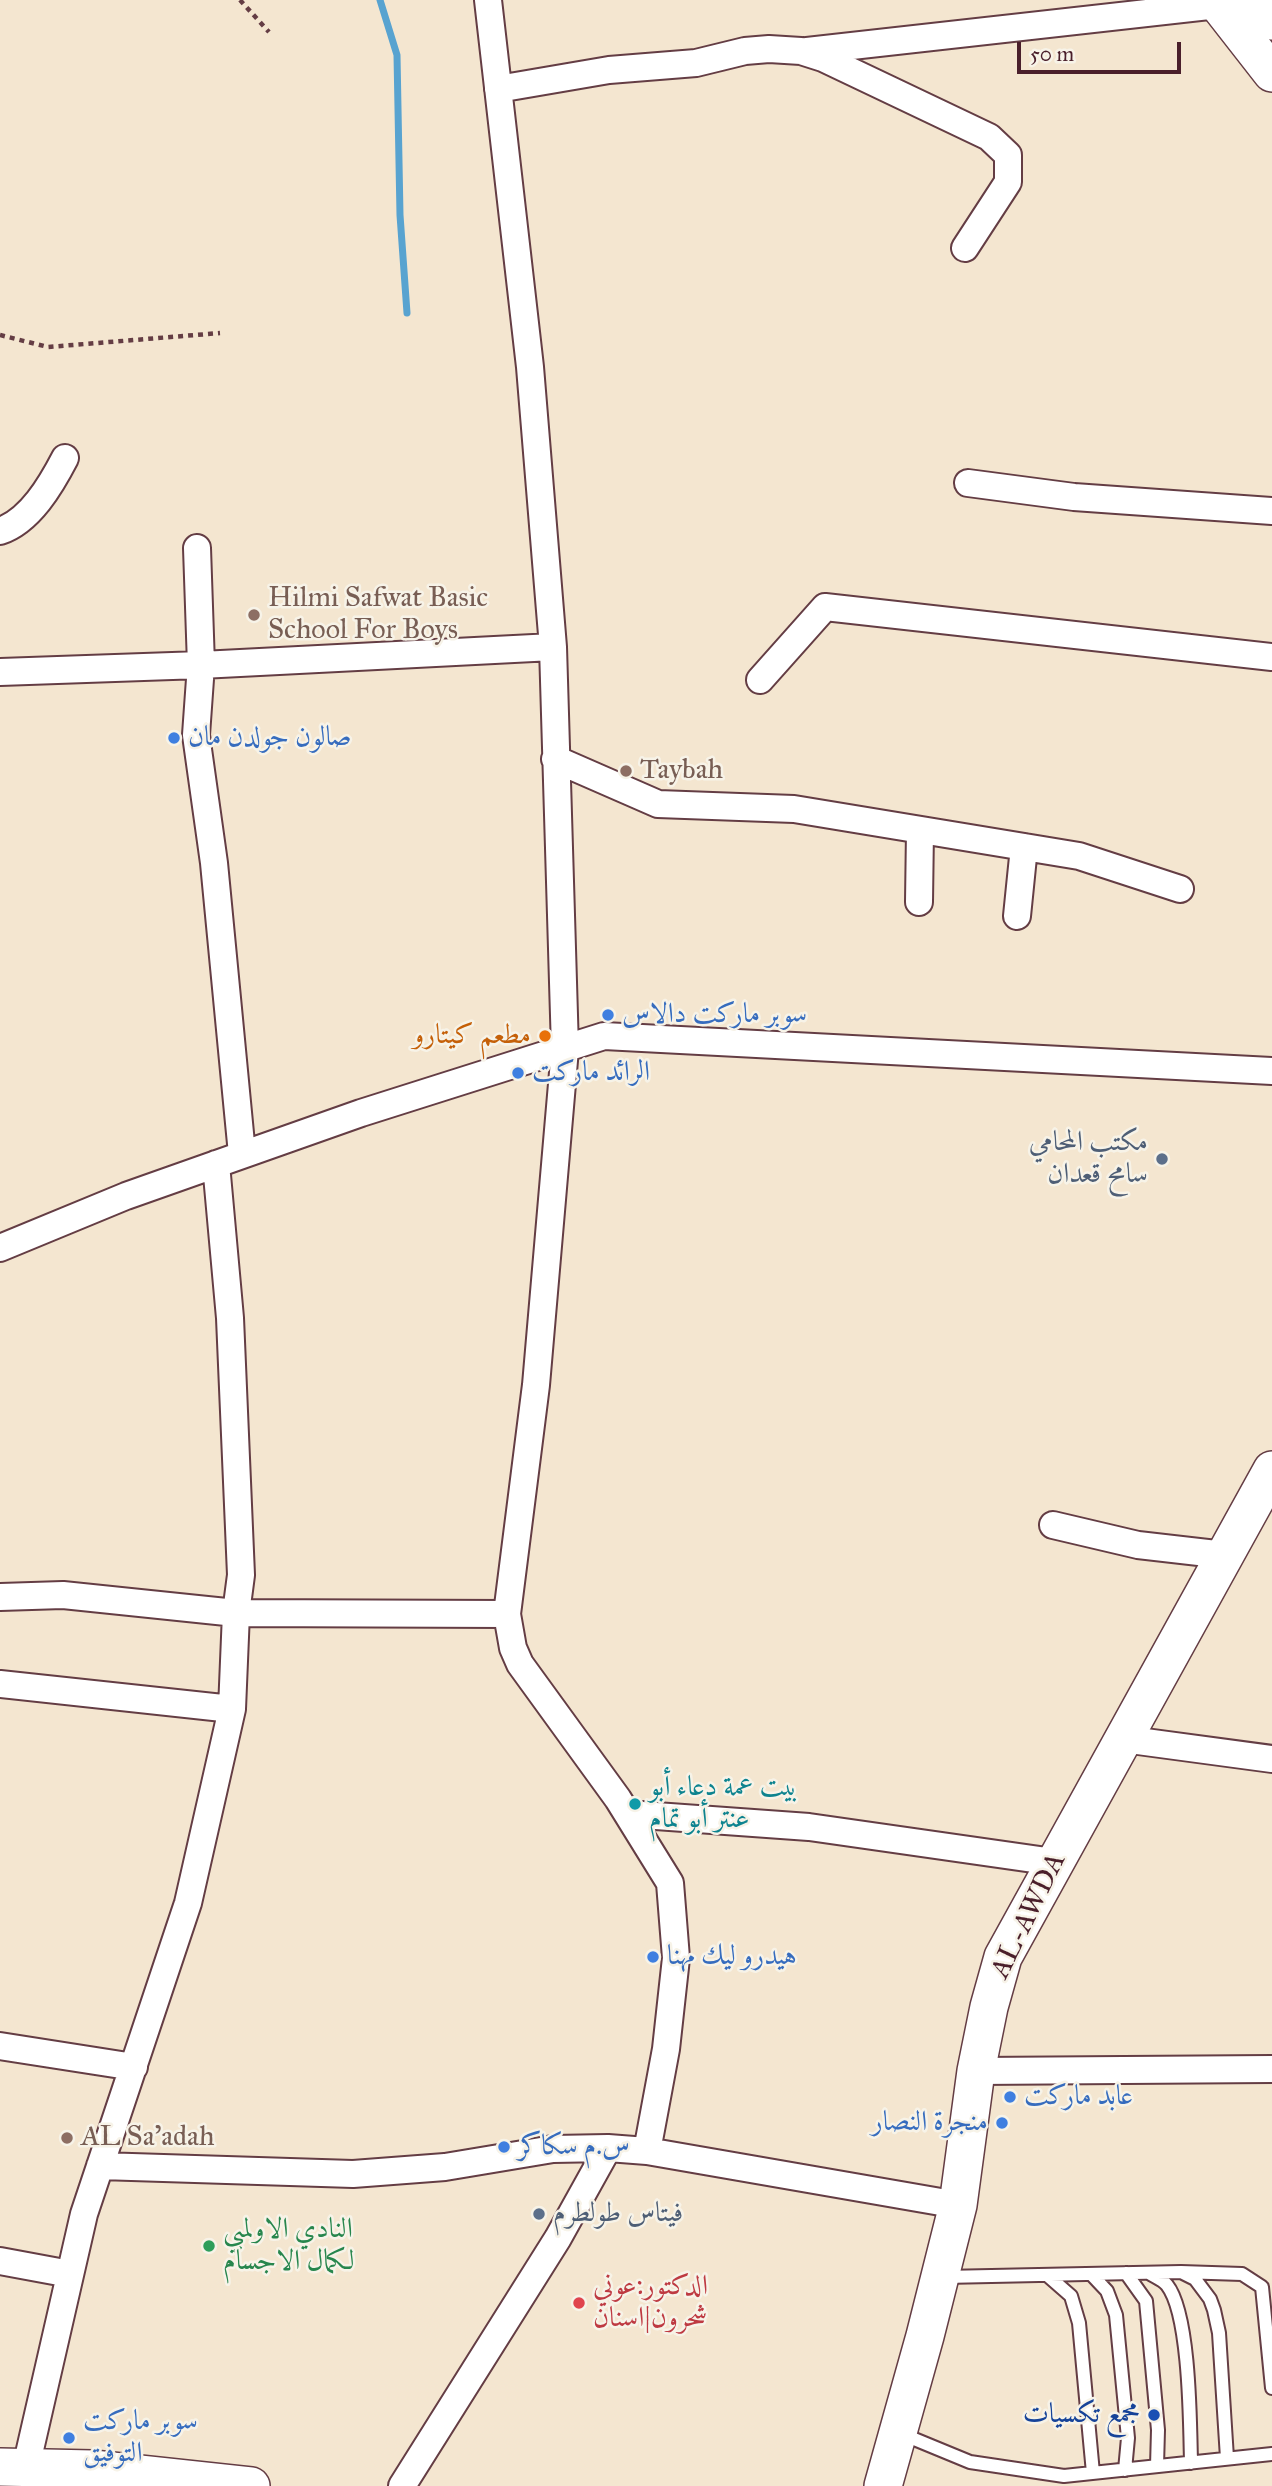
<!DOCTYPE html>
<meta charset="utf-8">
<style>
body{margin:0}
#map{position:relative;width:1272px;height:2486px;overflow:hidden;background:#f4e6d0;font-family:"IM FELL Great Primer",serif}
canvas{display:block}
.scale{position:absolute;left:1017px;top:42px;width:164px;height:32px;box-sizing:border-box;border:4px solid #4a1f2b;border-top:0;padding-left:9px;font-size:21px;line-height:24px;white-space:nowrap;color:#4a1f2b;-webkit-text-stroke:5px #f7f3e8;paint-order:stroke}
</style>
<div id="map">
<canvas width="1272" height="2486"></canvas>
<div class="scale">50 m</div>
</div>
<script>
const ctx = document.querySelector('canvas').getContext('2d');
ctx.lineJoin = 'round';
function trace(path, color, width, dash) {
  ctx.strokeStyle = color;
  ctx.lineWidth = width;
  ctx.lineCap = dash ? 'butt' : 'round';
  ctx.setLineDash(dash || []);
  ctx.stroke(path);
}
function write(font, color, halo, rows, align = 'center') {
  ctx.font = font + ' "IM FELL Great Primer",Amiri,serif';
  ctx.lineWidth = 5;
  ctx.setLineDash([]);
  ctx.textBaseline = 'middle';
  ctx.strokeStyle = halo;
  ctx.fillStyle = color;
  for (const [text, x, y, turn = 0] of rows) {
    ctx.save();
    ctx.translate(x, y);
    ctx.rotate((+turn || 0) * Math.PI / 180);
    ctx.textAlign = isNaN(turn) ? turn : align;
    if (halo) ctx.strokeText(text, 0, 0);
    ctx.fillText(text, 0, 0);
    ctx.restore();
  }
}
const stream = new Path2D(`
 M 380,0 L 397,55 L 400,215 L 407,313`);
const path = new Path2D(`
 M 240,0 L 269,32
 M 0,335 L 48,347 L 220,333`);
const lane = new Path2D(`
 M 1126,2273 L 1146,2301 L 1158,2430 L 1157,2466
 M 1149,2273 C 1155,2277 1163,2280 1167,2285 C 1190,2314 1190,2423 1191,2463
 M 1183,2273 L 1195,2279 L 1210,2299 L 1214,2310 L 1219,2333 L 1227,2458
 M 1091,2274 L 1107,2291 L 1116,2315 L 1128,2438 L 1125,2470
 M 1047,2275 L 1071,2296 L 1079,2323 L 1093,2473
 M 944,2277 L 1181,2272 L 1242,2274 L 1262,2287 L 1272,2388
 M 902,2434 L 970,2462 L 1064,2476 L 1272,2454`);
const street = new Path2D(`
 M 488,0 L 530,367 L 553,647 L 565,1049 L 536,1385 L 507,1614 L 513,1648 L 520,1664 L 618,1799 L 670,1883 L 676,1958 L 666,2049 L 647,2151
 M 807,51 L 1218,5
 M 498,89 L 609,70 L 696,63 L 745,51 L 769,49 L 801,51 L 823,58 L 989,137 L 1008,155 L 1008,182 L 965,248
 M 968,483 L 1074,497 L 1272,511
 M 0,531 C 30,521 51,485 65,458
 M 197,548 L 201,665 L 196,735 L 214,863 L 242,1154
 M 0,672 L 201,665 L 553,647
 M 760,680 L 825,607 L 1272,657
 M 555,759 L 658,804 L 794,809 L 1079,856 L 1180,889
 M 919,902 L 920,830
 M 1017,916 L 1024,847
 M 0,1248 L 126,1196 L 361,1113 L 604,1036 L 1272,1071
 M 1053,1525 L 1138,1545 L 1225,1555
 M 0,1597 L 63,1595 L 236,1613 L 507,1614
 M 0,1684 L 232,1709
 M 1123,1739 L 1272,1759
 M 628,1814 L 809,1827 L 1054,1862
 M 0,2046 L 134,2067
 M 976,2071 L 1272,2069
 M 100,2166 L 353,2174 L 445,2167 L 553,2149 L 608,2148 L 647,2151 L 958,2205
 M 0,2261 L 70,2274
 M 26,2467 L 84,2214 L 188,1903 L 232,1709 L 236,1613 L 241,1575 L 230,1318 L 216,1164
 M 402,2486 L 558,2238 L 608,2148`);
const secondary = new Path2D(`
 M 1215,0 L 1272,73
 M 1256,0 L 1272,21
 M 0,2467 L 93,2469 L 251,2486
 M 883,2486 L 925,2336 L 958,2205 L 976,2071 L 989,2007 L 1003,1957 L 1272,1470`);
const markers = [
 [254,615,7,"#8d6e63"],
 [174,738,7,"#3f7fe0"],
 [626,771,7,"#8d6e63"],
 [608,1015,7,"#3f7fe0"],
 [545,1036,7,"#e8710a"],
 [518,1073,7,"#3f7fe0"],
 [1162,1159,7,"#5c6f8a"],
 [635,1804,7,"#0f9aa8"],
 [653,1957,7,"#3f7fe0"],
 [1010,2097,7,"#3f7fe0"],
 [1002,2123,7,"#3f7fe0"],
 [67,2138,7,"#8d6e63"],
 [504,2147,7,"#3f7fe0"],
 [539,2214,7,"#5c6f8a"],
 [209,2246,7,"#2e9e5b"],
 [579,2303,7,"#e0444e"],
 [1154,2415,7,"#1a4fb4"],
 [69,2438,7,"#3f7fe0"]
];
const educationNames = [
 ["Hilmi Safwat Basic",268,599],
 ["School For Boys",268,631],
 ["Taybah",640,771],
 ["AL Sa'adah",81,2138]
];
const shopNames = [
 ["صالون جولدن مان",188,738],
 ["سوبر ماركت دالاس",622,1015],
 ["الرائد ماركت",532,1073],
 ["هيدرو ليك مهنا",667,1957],
 ["عابد ماركت",1024,2097],
 ["منجرة النصار",988,2123,"right"],
 ["س.م سكاكر",518,2147],
 ["سوبر ماركت",83,2422],
 ["التوفيق",83,2454]
];
const foodNames = [
 ["مطعم كيتارو",531,1036]
];
const serviceNames = [
 ["مكتب المحامي",1148,1143],
 ["سامح قعدان",1148,1175],
 ["فيتاس طولطرم",553,2214,"left"]
];
const cultureNames = [
 ["بيت عمة دعاء أبو",649,1788],
 ["عنتر أبو تمام",649,1820]
];
const streetNames = [
 ["AL-AWDA",1029,1916,-64]
];
const leisureNames = [
 ["النادي الاولمبي",223,2230],
 ["لكمال الاجسام",223,2262]
];
const healthNames = [
 ["الدكتور:عوني",593,2287],
 ["شحرون|اسنان",593,2319]
];
const transitNames = [
 ["مجمع تكسيات",1140,2415]
];
trace(stream, '#58a3d0', 7);
trace(lane, '#643d44', 16);
trace(street, '#643d44', 30);
trace(secondary, '#643d44', 40);
trace(path, '#643d44', 4.5, [5, 5]);
trace(lane, '#fff', 12);
trace(street, '#fff', 26);
trace(secondary, '#fff', 37);
for (const [x, y, r, color] of markers) {
  const dot = new Path2D();
  dot.arc(x, y, r, 0, 2 * Math.PI);
  ctx.fillStyle = color;
  ctx.fill(dot);
  trace(dot, '#f7f3e8', 2.5);
}
write('28px', '#785e54', '#f7f3e8', educationNames, 'left');
write('28px', '#366cbe', '#f7f3e8', shopNames, 'left');
write('28px', '#c56008', '#f7f3e8', foodNames, 'right');
write('28px', '#4e5e75', '#f7f3e8', serviceNames, 'right');
write('28px', '#0d838f', '#f7f3e8', cultureNames, 'left');
write('28px', '#4a1f2b', '#f7f3e8', streetNames);
write('28px', '#27864d', '#f7f3e8', leisureNames, 'left');
write('28px', '#be3a42', '#f7f3e8', healthNames, 'left');
write('28px', '#164399', '#f7f3e8', transitNames, 'right');
</script>
